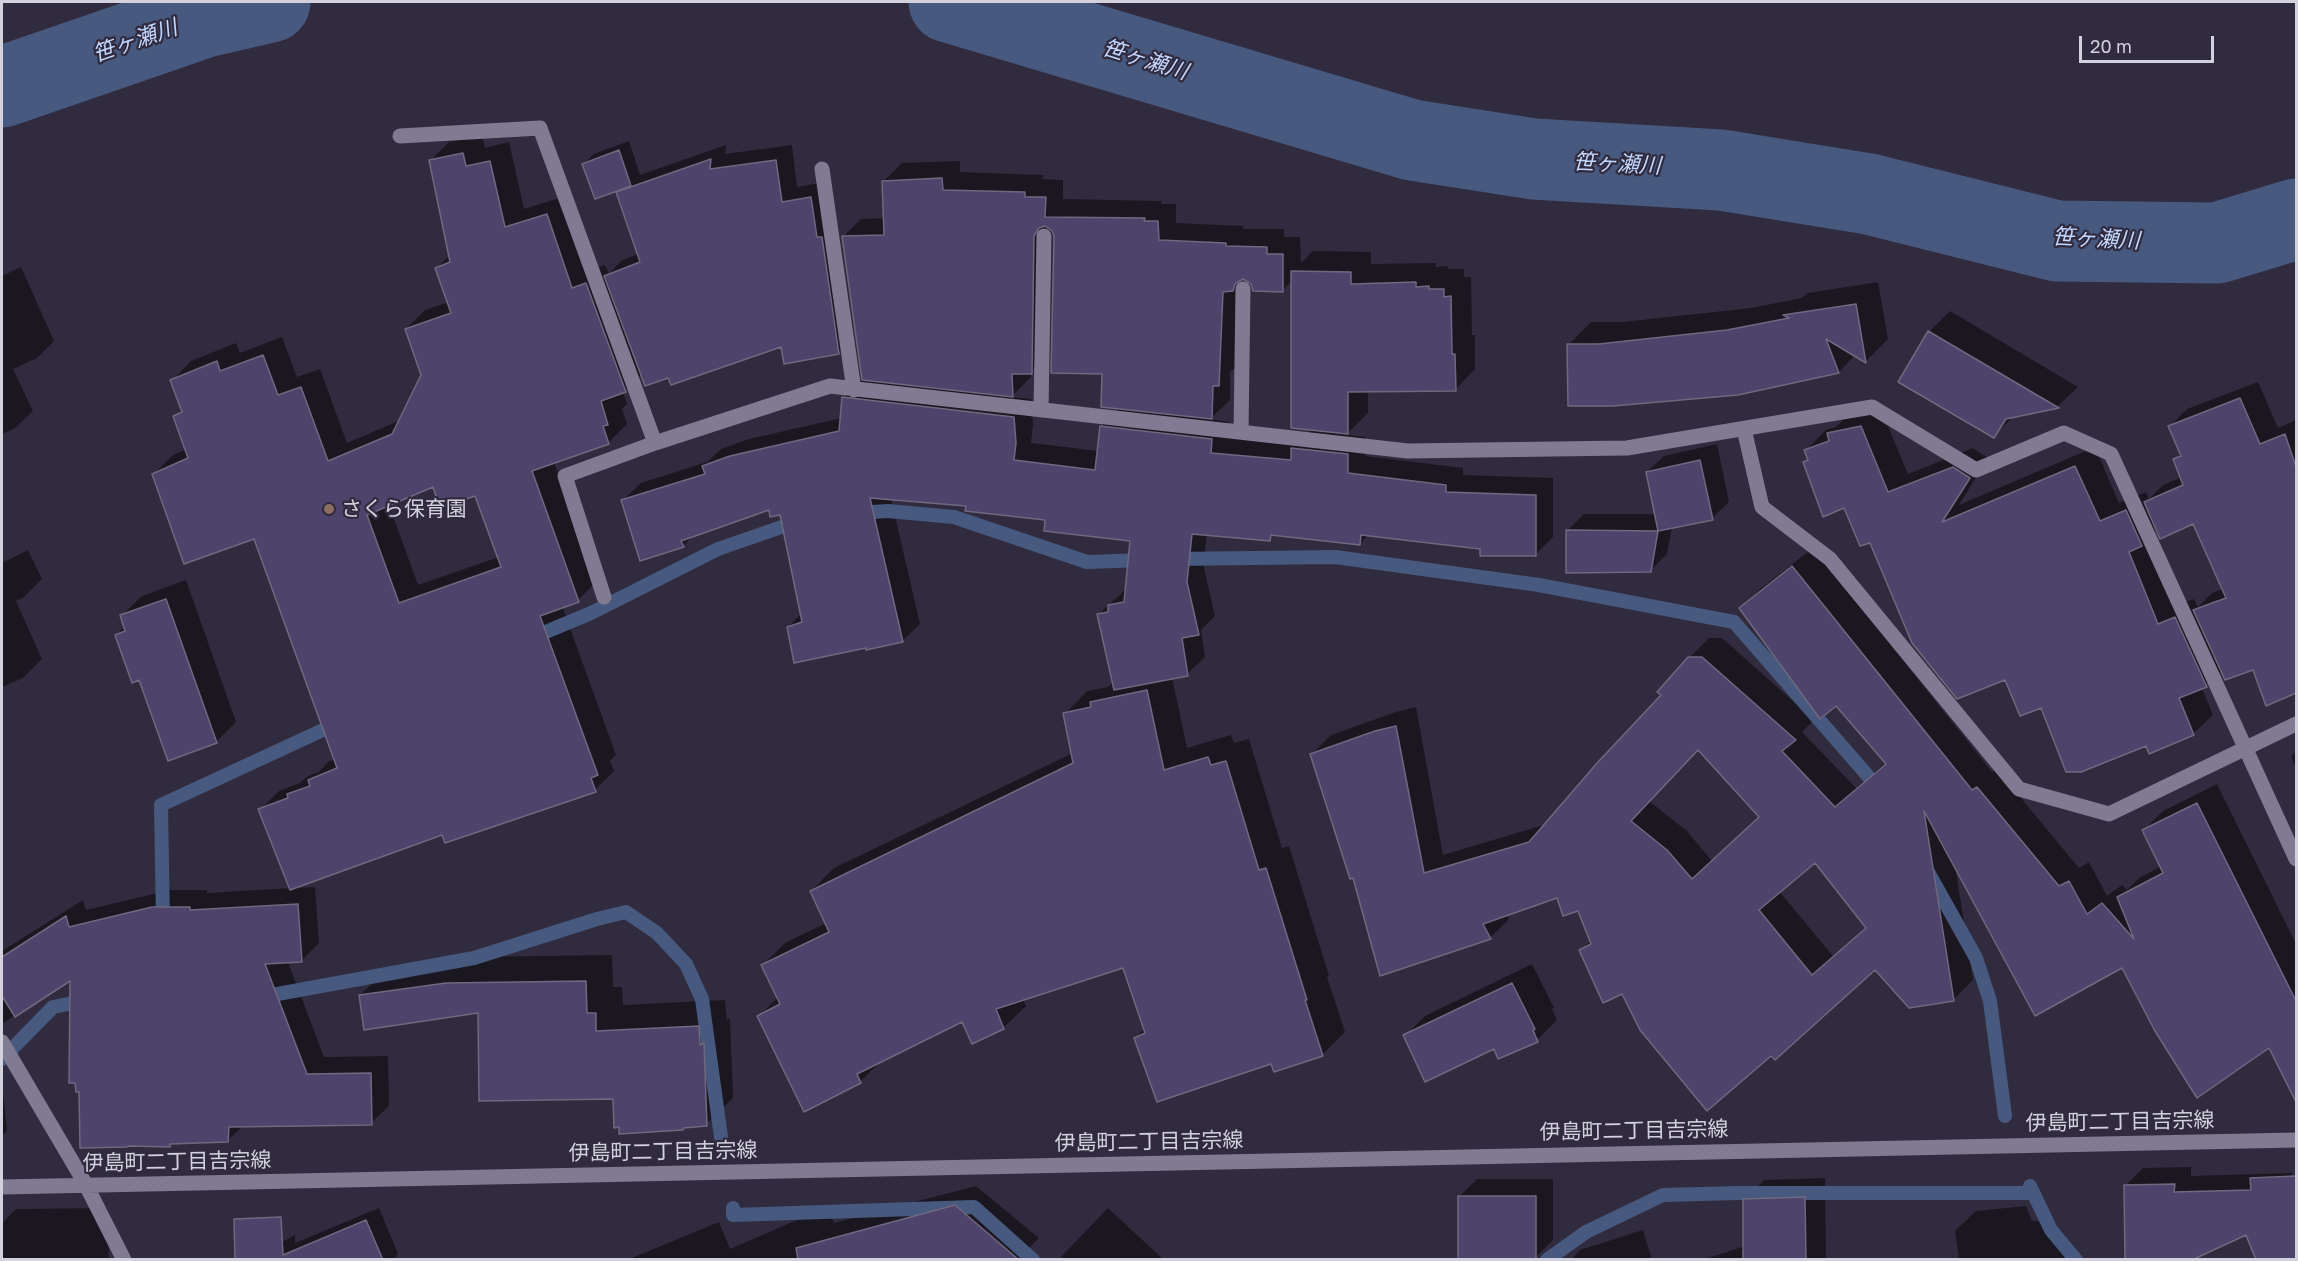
<!DOCTYPE html>
<meta charset="utf-8">
<style>
body{margin:0}
#map{position:relative;width:2298px;height:1261px;overflow:hidden;background:#312b3f;font-family:"Golos Text",sans-serif}
canvas{display:block}
.frame{position:absolute;inset:0;border:3px solid #d4d1de;pointer-events:none}
.scale{position:absolute;left:2079px;top:36px;width:135px;height:27px;box-sizing:border-box;border:3px solid #d4d1de;border-top:0;padding-left:8px;font-size:18px;line-height:21px;white-space:nowrap;color:#d4d1de;-webkit-text-stroke:4px #312b3f;paint-order:stroke}
</style>
<div id="map">
<canvas width="2298" height="1261"></canvas>
<div class="frame"></div>
<div class="scale">20 m</div>
</div>
<script>
const ctx = document.querySelector('canvas').getContext('2d');
ctx.lineJoin = 'round';
function paint(path, color) {
  ctx.fillStyle = color;
  ctx.fill(path, 'evenodd');
}
function trace(path, color, width, dash) {
  ctx.strokeStyle = color;
  ctx.lineWidth = width;
  ctx.lineCap = dash ? 'butt' : 'round';
  ctx.setLineDash(dash || []);
  ctx.stroke(path);
}
function write(font, color, halo, rows, align = 'center') {
  ctx.font = font + ' "Golos Text","Noto Sans JP",sans-serif';
  ctx.lineWidth = 4.5;
  ctx.setLineDash([]);
  ctx.textBaseline = 'middle';
  ctx.strokeStyle = halo;
  ctx.fillStyle = color;
  for (const [text, x, y, turn = 0] of rows) {
    ctx.save();
    ctx.translate(x, y);
    ctx.rotate((+turn || 0) * Math.PI / 180);
    ctx.textAlign = isNaN(turn) ? turn : align;
    if (halo) ctx.strokeText(text, 0, 0);
    ctx.fillText(text, 0, 0);
    ctx.restore();
  }
}
const shadow = new Path2D(`
 M 482,135 L 485,148 L 509,142 L 524,209 L 566,196 L 592,270 L 605,265 L 609,274 L 622,260 L 638,254 L 618,193 L 624,186 L 584,164 L 594,154 L 629,141 L 640,175 L 726,145 L 725,154 L 792,145 L 797,187 L 826,182 L 833,222 L 837,221 L 854,337 L 838,353 L 783,345 L 669,376 L 642,374 L 623,392 L 627,404 L 622,409 L 627,424 L 608,443 L 554,462 L 597,581 L 578,600 L 562,606 L 616,755 L 610,761 L 614,771 L 595,790 L 443,833 L 294,888 L 315,887 L 319,943 L 301,961 L 288,962 L 324,1057 L 388,1056 L 389,1106 L 371,1123 L 243,1126 L 228,1140 L 172,1142 L 169,1145 L 80,1091 L 72,978 L 2,1024 L 2,951 L 83,900 L 86,910 L 170,890 L 207,890 L 207,893 L 291,888 L 260,810 L 279,791 L 300,783 L 308,776 L 319,772 L 328,762 L 335,759 L 255,537 L 153,475 L 173,455 L 187,449 L 175,416 L 183,408 L 172,381 L 191,361 L 236,343 L 240,353 L 282,337 L 297,377 L 320,369 L 347,443 L 401,420 L 423,375 L 406,329 L 425,310 L 449,302 L 436,269 L 450,255 L 430,161 L 449,142 ZM 434,485 L 476,494 L 499,557 L 418,585 L 389,505 Z
 M 960,161 L 960,172 L 1043,175 L 1043,179 L 1063,180 L 1063,199 L 1162,201 L 1161,204 L 1176,204 L 1176,223 L 1243,226 L 1243,229 L 1284,229 L 1284,237 L 1300,237 L 1301,263 L 1313,251 L 1371,252 L 1371,264 L 1435,263 L 1436,267 L 1448,266 L 1448,269 L 1464,269 L 1464,277 L 1471,277 L 1472,335 L 1475,335 L 1475,369 L 1455,390 L 1368,390 L 1368,413 L 1346,435 L 1365,437 L 1365,456 L 1463,468 L 1463,475 L 1553,478 L 1553,537 L 1535,555 L 1369,534 L 1360,544 L 1275,534 L 1269,539 L 1207,534 L 1203,564 L 1215,616 L 1201,630 L 1205,657 L 1187,674 L 1172,677 L 1187,748 L 1231,735 L 1234,743 L 1249,739 L 1282,848 L 1289,846 L 1329,976 L 1327,977 L 1345,1032 L 1323,1054 L 1275,1071 L 1272,1062 L 1135,1038 L 1145,1028 L 1124,966 L 1023,999 L 1026,1006 L 1003,1028 L 963,1020 L 883,1059 L 860,1082 L 759,1016 L 778,997 L 763,965 L 785,943 L 826,923 L 811,891 L 834,868 L 1073,753 L 1065,714 L 1087,691 L 1108,687 L 1114,681 L 1099,614 L 1127,588 L 1131,539 L 1047,518 L 968,505 L 891,499 L 920,624 L 902,641 L 788,627 L 802,613 L 781,513 L 770,508 L 694,535 L 683,546 L 623,500 L 641,483 L 707,462 L 721,449 L 749,439 L 842,418 L 844,398 L 861,380 L 864,381 L 843,237 L 861,219 L 885,218 L 884,181 L 902,163 ZM 1052,226 L 1103,372 L 1120,407 L 1101,427 L 1099,451 L 1031,443 L 1033,425 L 1031,399 L 1011,397 L 1031,377 L 1030,372 L 1049,354 ZM 1244,278 L 1252,283 L 1283,290 L 1293,280 L 1312,429 L 1299,442 L 1228,436 L 1229,422 L 1210,419 L 1230,400 L 1230,372 L 1237,366 L 1240,282 Z
 M 21,267 L 54,341 L 37,358 L 13,369 L 33,411 L 15,428 L 2,434 L 2,276 Z
 M 1878,282 L 1888,339 L 1866,361 L 1855,355 L 1839,372 L 1737,393 L 1568,345 L 1591,322 L 1623,322 L 1751,308 L 1802,298 L 1808,293 Z
 M 1950,311 L 2078,387 L 2058,406 L 2014,416 L 1994,436 L 1901,381 L 1929,332 Z
 M 2258,382 L 2278,428 L 2296,420 L 2296,692 L 2267,704 L 2254,668 L 2222,670 L 2202,688 L 2213,715 L 2193,734 L 2042,706 L 2006,678 L 1871,541 L 1845,507 L 1804,462 L 1809,458 L 1806,450 L 1826,430 L 1836,427 L 1849,414 L 1880,407 L 1908,474 L 1973,448 L 1988,458 L 1959,505 L 2095,447 L 2119,503 L 2146,492 L 2149,499 L 2163,485 L 2182,477 L 2175,460 L 2182,453 L 2170,426 L 2187,409 ZM 2194,522 L 2223,589 L 2212,593 L 2198,607 L 2194,599 L 2177,605 L 2150,536 L 2158,529 Z
 M 1717,444 L 1729,502 L 1712,518 L 1672,527 L 1667,554 L 1650,571 L 1567,531 L 1584,514 L 1656,514 L 1647,472 L 1664,456 Z
 M 1813,548 L 1992,772 L 1997,769 L 2079,868 L 2089,862 L 2107,896 L 2122,885 L 2127,890 L 2139,878 L 2162,866 L 2144,830 L 2163,811 L 2217,784 L 2296,944 L 2296,1099 L 2270,1046 L 2123,966 L 1955,865 L 1973,980 L 1953,1000 L 1875,968 L 1772,1054 L 1581,951 L 1591,940 L 1578,909 L 1558,896 L 1507,914 L 1509,919 L 1490,938 L 1354,876 L 1312,754 L 1331,735 L 1396,712 L 1416,707 L 1443,855 L 1547,824 L 1663,695 L 1689,658 L 1709,638 L 1722,638 L 1814,720 L 1802,732 L 1856,788 L 1886,762 L 1836,704 L 1741,608 L 1760,589 ZM 1698,748 L 1761,816 L 1712,861 L 1687,831 L 1649,801 ZM 1815,861 L 1867,926 L 1833,956 L 1779,891 Z
 M 28,550 L 42,579 L 23,598 L 16,601 L 42,659 L 23,678 L 2,687 L 2,563 Z
 M 186,580 L 236,722 L 216,742 L 140,678 L 116,635 L 125,626 L 121,616 L 142,596 Z
 M 2296,751 L 2296,768 L 2291,757 Z
 M 612,955 L 613,987 L 622,987 L 623,1005 L 725,1000 L 727,1020 L 730,1018 L 733,1098 L 706,1124 L 685,1126 L 682,1129 L 614,1097 L 479,1012 L 360,995 L 387,969 L 473,957 Z
 M 1532,964 L 1554,1008 L 1552,1009 L 1557,1020 L 1537,1040 L 1495,1047 L 1405,1036 L 1425,1016 Z
 M 2,1083 L 7,1131 L 2,1136 Z
 M 2191,1167 L 2191,1176 L 2292,1173 L 2293,1210 L 2296,1208 L 2296,1260 L 2257,1260 L 2247,1234 L 2191,1260 L 2127,1260 L 2126,1185 L 2143,1168 Z
 M 1825,1178 L 1826,1260 L 1702,1260 L 1745,1246 L 1744,1200 L 1764,1180 Z
 M 1477,1179 L 1553,1179 L 1553,1240 L 1535,1258 L 1460,1196 Z
 M 976,1186 L 1039,1238 L 1019,1258 L 1012,1260 L 627,1260 L 719,1222 L 730,1249 L 827,1207 L 834,1223 Z
 M 2026,1206 L 2032,1221 L 2042,1221 L 2068,1260 L 1959,1260 L 1955,1231 L 1976,1211 Z
 M 107,1208 L 109,1260 L 2,1260 L 2,1223 L 16,1209 Z
 M 379,1208 L 398,1254 L 393,1260 L 248,1260 L 295,1235 L 295,1243 Z
 M 1108,1208 L 1164,1260 L 1058,1260 Z
 M 1643,1230 L 1652,1260 L 1571,1260 L 1580,1250 Z`);
const stream = new Path2D(`
 M 857,513 L 888,511 L 954,517 L 1087,562 L 1145,560
 M 1173,559 L 1335,557 L 1539,585 L 1734,622 L 1881,791
 M 529,639 L 591,613 L 718,549 L 799,521
 M 1928,872 L 1976,958 L 1990,1001 L 2005,1116
 M 163,924 L 161,805 L 338,723
 M 259,995 L 272,995 L 474,958 L 597,919 L 626,912 L 657,933 L 686,964 L 702,999 L 721,1137
 M 2,1059 L 53,1007 L 88,1000
 M 2030,1186 L 2051,1230 L 2076,1260
 M 733,1208 L 733,1215 L 974,1207 L 1033,1260
 M 1547,1260 L 1586,1232 L 1663,1195 L 1738,1193 L 2033,1193`);
const river = new Path2D(`
 M 949,2 L 1412,140 L 1534,159 L 1721,170 L 1869,194 L 2057,241 L 2217,243 L 2296,219
 M 2,87 L 205,17 L 270,2`);
const building = new Path2D(`
 M 619,150 L 631,186 L 595,199 L 582,164 Z
 M 463,153 L 466,166 L 490,161 L 505,227 L 547,214 L 572,288 L 586,283 L 626,392 L 601,401 L 608,425 L 603,426 L 609,444 L 532,471 L 579,602 L 540,616 L 598,775 L 591,778 L 596,792 L 445,843 L 442,835 L 290,890 L 258,809 L 288,798 L 287,794 L 310,786 L 308,780 L 337,768 L 254,539 L 184,564 L 152,474 L 188,458 L 173,416 L 182,412 L 170,380 L 217,361 L 220,371 L 263,355 L 278,395 L 301,387 L 328,461 L 392,434 L 421,375 L 405,329 L 451,313 L 435,268 L 450,262 L 429,160 ZM 433,487 L 440,508 L 475,496 L 501,567 L 399,603 L 367,515 Z
 M 711,159 L 710,169 L 776,160 L 782,202 L 811,197 L 817,237 L 822,237 L 839,354 L 784,364 L 781,347 L 671,385 L 668,378 L 645,386 L 604,276 L 640,262 L 616,192 Z
 M 942,178 L 943,190 L 1025,192 L 1025,197 L 1046,197 L 1045,217 L 1145,218 L 1144,221 L 1158,221 L 1159,240 L 1226,243 L 1226,246 L 1267,247 L 1267,254 L 1283,254 L 1283,292 L 1253,291 L 1251,284 L 1243,279 L 1235,284 L 1233,291 L 1223,292 L 1219,386 L 1213,386 L 1212,419 L 1101,407 L 1102,374 L 1051,373 L 1054,236 L 1052,231 L 1045,226 L 1039,228 L 1034,236 L 1032,374 L 1012,374 L 1013,397 L 862,380 L 842,236 L 884,235 L 882,181 Z
 M 1291,271 L 1351,272 L 1351,284 L 1416,282 L 1416,287 L 1429,286 L 1429,289 L 1444,289 L 1444,297 L 1451,296 L 1452,354 L 1455,354 L 1456,391 L 1348,392 L 1348,434 L 1291,428 Z
 M 1856,304 L 1866,363 L 1826,339 L 1839,373 L 1738,395 L 1613,406 L 1568,406 L 1567,344 L 1599,344 L 1727,330 L 1789,318 L 1783,315 Z
 M 1928,331 L 2059,408 L 2006,419 L 1994,438 L 1898,382 Z
 M 842,397 L 1014,417 L 1016,443 L 1014,460 L 1095,470 L 1100,426 L 1212,439 L 1211,453 L 1291,460 L 1291,448 L 1348,454 L 1348,473 L 1446,485 L 1446,492 L 1536,495 L 1536,556 L 1480,556 L 1480,549 L 1361,535 L 1360,545 L 1271,535 L 1270,541 L 1192,534 L 1187,582 L 1199,635 L 1182,638 L 1188,676 L 1114,690 L 1097,614 L 1108,612 L 1108,605 L 1124,602 L 1130,541 L 1044,531 L 1045,520 L 965,511 L 966,506 L 870,498 L 903,642 L 866,650 L 866,648 L 794,663 L 787,627 L 802,622 L 780,515 L 770,517 L 769,510 L 681,541 L 684,547 L 640,561 L 621,500 L 705,474 L 702,466 L 730,456 L 839,431 Z
 M 2240,398 L 2260,444 L 2285,434 L 2296,467 L 2296,693 L 2266,706 L 2253,670 L 2225,680 L 2193,610 L 2226,598 L 2193,524 L 2160,539 L 2144,502 L 2183,485 L 2173,459 L 2181,456 L 2168,426 Z
 M 1861,426 L 1888,492 L 1953,467 L 1970,478 L 1942,522 L 2075,466 L 2100,521 L 2126,510 L 2142,546 L 2129,552 L 2158,624 L 2175,617 L 2207,687 L 2179,698 L 2194,735 L 2149,754 L 2146,746 L 2081,772 L 2066,772 L 2041,708 L 2020,716 L 2005,680 L 1957,699 L 1912,643 L 1870,543 L 1860,546 L 1844,508 L 1823,517 L 1803,462 L 1808,460 L 1804,450 L 1829,441 L 1827,433 Z
 M 1700,460 L 1713,520 L 1658,531 L 1651,572 L 1566,573 L 1566,530 L 1658,531 L 1646,472 Z
 M 1792,566 L 1972,790 L 1977,787 L 2059,886 L 2069,881 L 2087,914 L 2102,903 L 2134,939 L 2117,897 L 2163,873 L 2142,830 L 2197,803 L 2296,1001 L 2296,1102 L 2269,1048 L 2197,1098 L 2155,1031 L 2122,968 L 2035,1016 L 1924,811 L 1954,1001 L 1909,1008 L 1875,970 L 1775,1060 L 1771,1056 L 1707,1111 L 1640,1030 L 1622,994 L 1603,1003 L 1579,950 L 1591,944 L 1578,911 L 1563,916 L 1557,898 L 1483,924 L 1491,939 L 1380,976 L 1353,878 L 1350,879 L 1310,754 L 1375,731 L 1396,726 L 1424,873 L 1529,842 L 1598,762 L 1661,695 L 1657,692 L 1688,657 L 1702,657 L 1796,740 L 1782,751 L 1835,807 L 1886,764 L 1836,706 L 1820,719 L 1739,608 ZM 1698,750 L 1759,817 L 1692,879 L 1667,850 L 1631,821 ZM 1815,863 L 1866,928 L 1812,975 L 1759,910 Z
 M 166,599 L 217,743 L 168,761 L 139,680 L 132,683 L 115,635 L 125,631 L 120,615 Z
 M 1147,690 L 1164,770 L 1208,757 L 1211,765 L 1226,761 L 1259,870 L 1266,868 L 1307,1000 L 1305,1000 L 1323,1056 L 1274,1072 L 1271,1064 L 1157,1102 L 1134,1038 L 1145,1033 L 1123,968 L 996,1009 L 1004,1029 L 972,1044 L 962,1022 L 857,1074 L 861,1083 L 804,1112 L 757,1016 L 780,1004 L 761,965 L 829,932 L 810,891 L 1073,763 L 1063,713 L 1091,707 L 1090,702 Z
 M 298,904 L 302,962 L 265,964 L 307,1074 L 371,1073 L 372,1125 L 229,1127 L 228,1142 L 170,1144 L 170,1147 L 128,1146 L 127,1147 L 80,1148 L 79,1092 L 76,1092 L 75,1083 L 69,1083 L 70,981 L 15,1017 L 2,996 L 2,957 L 66,916 L 69,927 L 152,907 L 190,907 L 190,910 Z
 M 586,981 L 587,1013 L 596,1013 L 596,1031 L 699,1026 L 700,1045 L 704,1043 L 707,1126 L 683,1128 L 683,1130 L 619,1134 L 619,1127 L 614,1128 L 613,1099 L 479,1101 L 478,1013 L 364,1030 L 359,995 L 446,983 Z
 M 1512,983 L 1535,1029 L 1533,1030 L 1538,1042 L 1498,1059 L 1494,1049 L 1425,1082 L 1403,1035 Z
 M 2296,1176 L 2296,1260 L 2256,1260 L 2246,1235 L 2194,1259 L 2125,1260 L 2124,1185 L 2175,1184 L 2174,1192 L 2251,1190 L 2250,1178 Z
 M 1458,1196 L 1536,1196 L 1536,1260 L 1458,1260 Z
 M 1805,1197 L 1806,1260 L 1743,1260 L 1743,1199 Z
 M 955,1205 L 1019,1260 L 798,1260 L 796,1248 Z
 M 281,1217 L 283,1255 L 366,1220 L 383,1260 L 235,1260 L 234,1219 Z`);
const minor = new Path2D(`
 M 400,136 L 540,128 L 655,443
 M 822,169 L 854,390
 M 1041,410 L 1044,236
 M 1744,429 L 1762,507 L 1830,559 L 2019,789 L 2109,814 L 2296,724
 M 1241,432 L 1243,289
 M 604,597 L 565,476 L 655,443 L 830,386 L 1408,451 L 1627,448 L 1872,407 L 1976,470 L 2064,433 L 2111,454 L 2296,859
 M 2,1042 L 86,1185 L 124,1260
 M 2,1187 L 2296,1140`);
const markers = [
 [329,509,6,"#8d6e63"]
];
const poiNames = [
 ["さくら保育園",341,509]
];
const streetNames = [
 ["伊島町二丁目吉宗線",2120,1122,-1],
 ["伊島町二丁目吉宗線",1634,1131,-1],
 ["伊島町二丁目吉宗線",1149,1142,-1],
 ["伊島町二丁目吉宗線",663,1152,-1],
 ["伊島町二丁目吉宗線",177,1162,-1]
];
const waterNames = [
 ["笹ヶ瀬川",135,41,-19],
 ["笹ヶ瀬川",1145,60,17],
 ["笹ヶ瀬川",1617,164,3],
 ["笹ヶ瀬川",2096,239,3]
];
paint(shadow, '#0007');
trace(stream, '#47597e', 14);
trace(river, '#47597e', 81);
paint(building, '#4e436a');
trace(building, '#6f6980', 1.5);
trace(minor, '#807a92', 15);
for (const [x, y, r, color] of markers) {
  const dot = new Path2D();
  dot.arc(x, y, r, 0, 2 * Math.PI);
  ctx.fillStyle = color;
  ctx.fill(dot);
  trace(dot, '#312b3f', 2);
}
write('21px', '#d4d1de', '#312b3f', poiNames, 'left');
write('21px', '#d4d1de', '#312b3f', streetNames);
write('italic 22px', '#c2d5fc', '#312b3f', waterNames);
</script>
